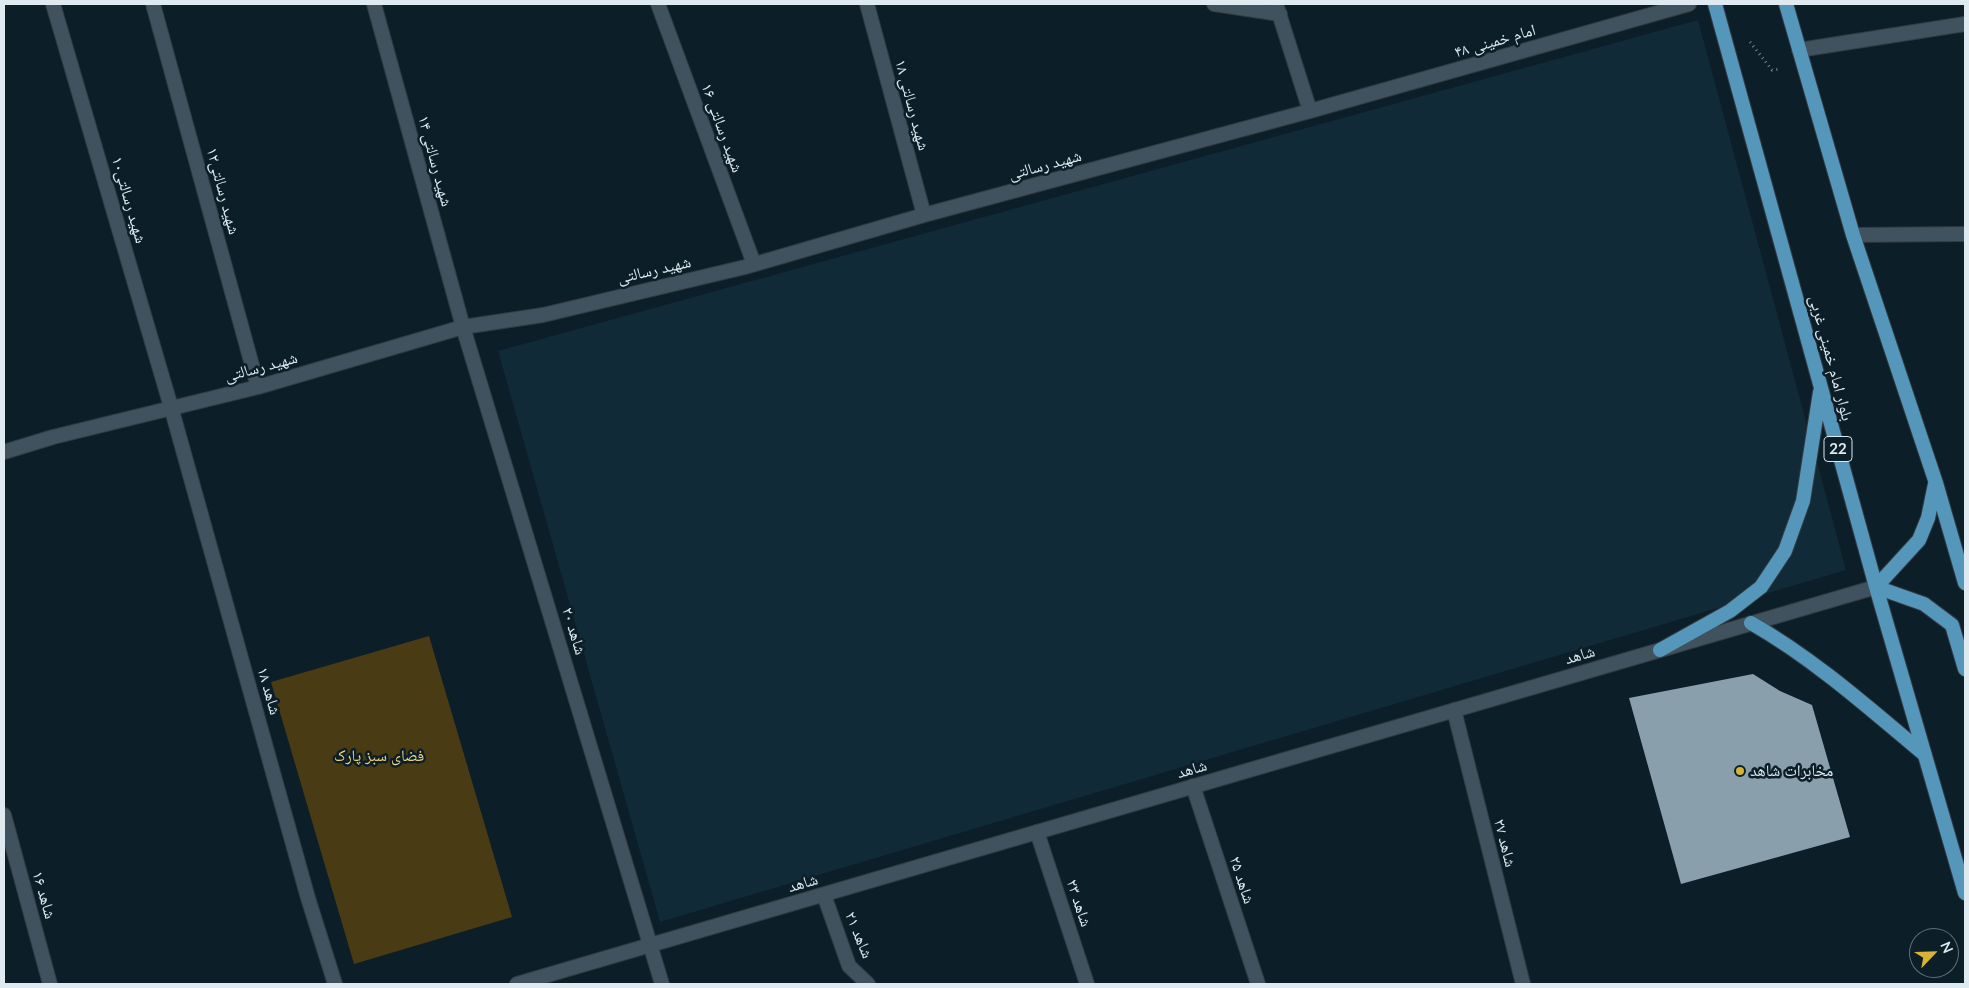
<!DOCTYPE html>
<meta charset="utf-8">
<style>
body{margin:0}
#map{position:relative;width:1969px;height:988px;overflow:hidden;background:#0c1e28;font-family:Lato,sans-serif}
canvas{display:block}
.frame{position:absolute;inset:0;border:5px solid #dee9f0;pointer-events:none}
.north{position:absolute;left:1909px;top:928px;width:50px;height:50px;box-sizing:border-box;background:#0c1e28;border:1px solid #606f78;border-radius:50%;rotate:66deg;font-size:14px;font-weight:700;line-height:20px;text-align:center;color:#dee9f0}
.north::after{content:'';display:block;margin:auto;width:18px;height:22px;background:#d8b434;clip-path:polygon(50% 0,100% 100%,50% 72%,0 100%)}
</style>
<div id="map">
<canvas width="1969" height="988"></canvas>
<div class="frame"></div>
<div class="north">N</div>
</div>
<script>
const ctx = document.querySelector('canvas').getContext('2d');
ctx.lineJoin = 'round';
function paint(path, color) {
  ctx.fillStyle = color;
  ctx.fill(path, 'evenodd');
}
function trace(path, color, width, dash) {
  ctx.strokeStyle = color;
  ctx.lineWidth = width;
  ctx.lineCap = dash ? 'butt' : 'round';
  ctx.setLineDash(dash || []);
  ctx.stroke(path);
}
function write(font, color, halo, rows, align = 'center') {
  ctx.font = font + ' Lato,"Noto Naskh Arabic",sans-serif';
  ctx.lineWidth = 5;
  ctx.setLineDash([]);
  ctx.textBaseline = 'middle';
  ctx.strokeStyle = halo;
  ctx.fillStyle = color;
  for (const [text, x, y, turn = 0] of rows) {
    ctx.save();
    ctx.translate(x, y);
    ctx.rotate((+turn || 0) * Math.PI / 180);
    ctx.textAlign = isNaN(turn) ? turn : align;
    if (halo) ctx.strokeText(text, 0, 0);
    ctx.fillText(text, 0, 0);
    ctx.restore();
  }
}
const built = new Path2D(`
 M 1698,20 L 1846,570 L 660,922 L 498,351 Z`);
const green = new Path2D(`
 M 429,636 L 512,917 L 354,964 L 271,682 Z`);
const building = new Path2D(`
 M 1753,674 L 1780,691 L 1812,705 L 1850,837 L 1681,884 L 1629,698 Z`);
const path = new Path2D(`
 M 1750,42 L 1772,70 L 1781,69`);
const minor = new Path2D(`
 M 53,4 L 171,407 L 308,898 L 335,984
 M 153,4 L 258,387
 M 374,4 L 463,327 L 662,984
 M 658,4 L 754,264
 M 867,4 L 924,215
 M 1214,4 L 1280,14
 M 1276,4 L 1310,111
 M 1799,50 L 1965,24
 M 1853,235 L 1965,234
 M 4,452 L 53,437 L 258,387 L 463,327 L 543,315 L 745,267 L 924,215 L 1310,111 L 1689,4
 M 1454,710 L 1523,984
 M 1193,786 L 1258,984
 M 4,815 L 50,984
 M 1037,832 L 1087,984
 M 824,895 L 849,966 L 868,984`);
const secondary = new Path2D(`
 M 517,984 L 1876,587`);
const primary = new Path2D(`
 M 1715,4 L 1876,587 L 1965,893
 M 1786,4 L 1853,235 L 1936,483 L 1965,583
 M 1935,484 L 1928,518 L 1919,540 L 1876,587 L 1924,604 L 1952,625 L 1965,669
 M 1751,623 C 1814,659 1869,708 1925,755
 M 1660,650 L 1730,611 L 1761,587 L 1785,551 L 1803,501 L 1820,392`);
const markers = [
 [1740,771,5,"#d8b434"]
];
const shields = [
 [1838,449,28]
];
const shieldNames = [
 ["22",1838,449]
];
const streetNames = [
 ["امام خمینی ۴۸",1495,41,-16],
 ["شهید رسالتی ۱۸",912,105,75],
 ["شهید رسالتی ۱۶",722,128,70],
 ["شهید رسالتی ۱۴",435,161,75],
 ["شهید رسالتی",1045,165,-15],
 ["شهید رسالتی۱۲",223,191,75],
 ["شهید رسالتی۱۰",129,200,74],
 ["شهید رسالتی",654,270,-13],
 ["بلوار امام خمینی غربی",1831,358,75],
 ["شهید رسالتی",261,367,-15],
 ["شاهد ۲۰",574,631,73],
 ["شاهد",1580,655,-16],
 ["شاهد ۱۸",269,691,74],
 ["شاهد",1192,769,-16],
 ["شاهد ۲۷",1505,843,76],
 ["شاهد ۲۵",1242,880,72],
 ["شاهد",803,883,-16],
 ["شاهد ۱۶",44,895,74],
 ["شاهد ۲۳",1079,903,72],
 ["شاهد ۲۱",859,935,68]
];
const parkNames = [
 ["فضای سبز پارک",379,756]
];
const poiNames = [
 ["مخابرات شاهد",1750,771]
];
paint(built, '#102a37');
paint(green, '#493c14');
paint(building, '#8a9fac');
trace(minor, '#313a41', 16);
trace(secondary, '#313a41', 16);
trace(primary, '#313a41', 16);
trace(path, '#78868e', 3, [1, 4]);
trace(minor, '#3f525d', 14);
trace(secondary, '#3f525d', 14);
trace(primary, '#5497bb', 14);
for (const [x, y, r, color] of markers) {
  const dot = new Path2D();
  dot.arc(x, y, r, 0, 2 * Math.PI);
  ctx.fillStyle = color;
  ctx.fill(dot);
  trace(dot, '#0c1e28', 2);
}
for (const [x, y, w] of shields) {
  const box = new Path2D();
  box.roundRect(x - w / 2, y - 12.5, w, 25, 4);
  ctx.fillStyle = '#0c1e28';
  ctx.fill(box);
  trace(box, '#dee9f0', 1);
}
write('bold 15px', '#dee9f0', null, shieldNames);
write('16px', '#dee9f0', '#0c1e28', streetNames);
write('16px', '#f1d67e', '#0c1e28', parkNames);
write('16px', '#dee9f0', '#0c1e28', poiNames, 'left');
</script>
